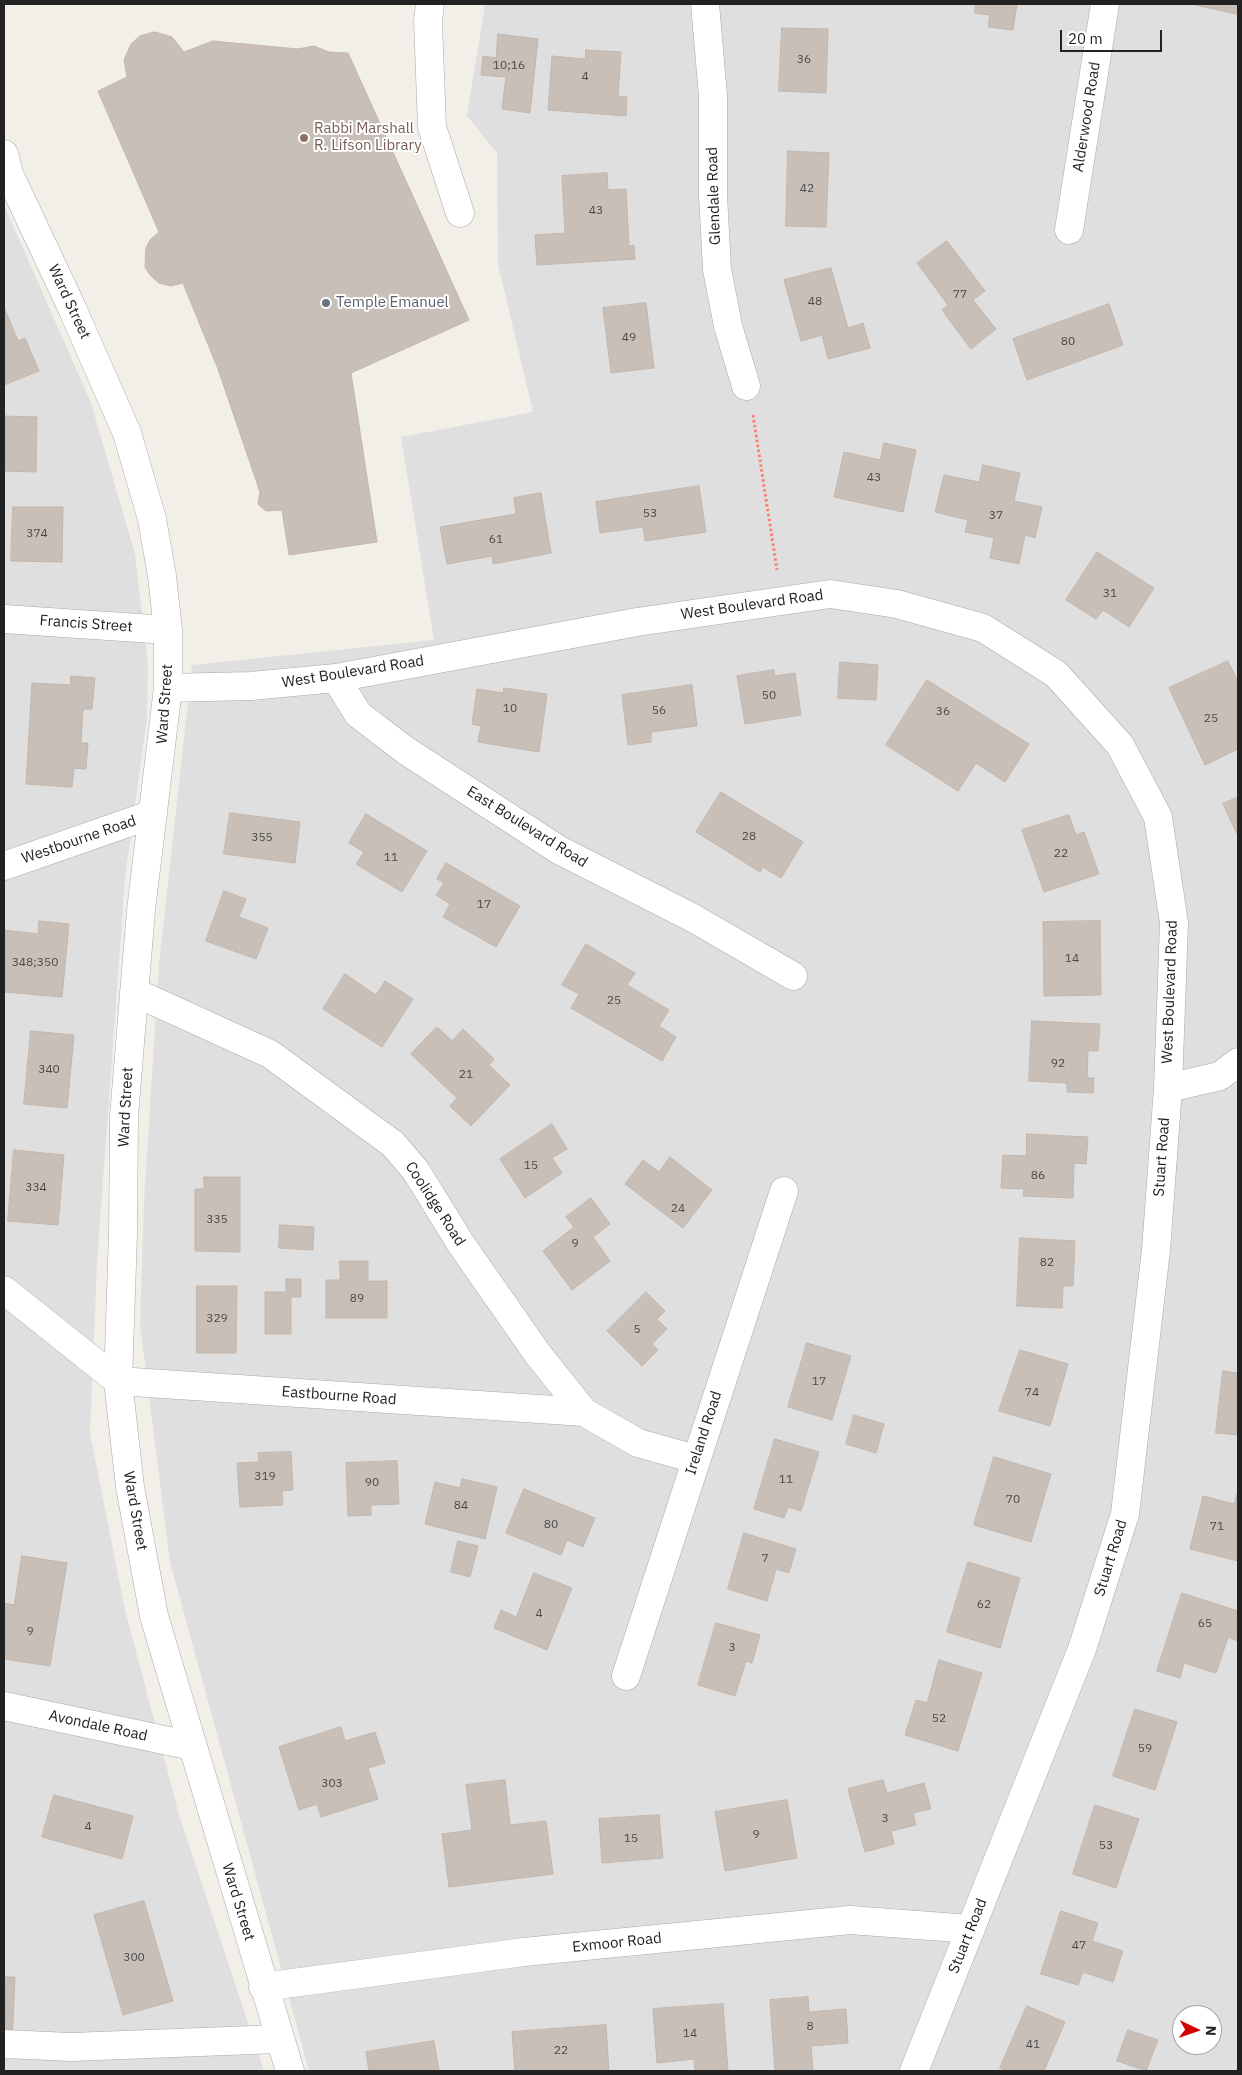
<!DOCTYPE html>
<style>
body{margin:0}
#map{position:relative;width:1242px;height:2075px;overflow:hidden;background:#f2efe9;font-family:"IBM Plex Sans",sans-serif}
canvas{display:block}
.frame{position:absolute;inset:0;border:5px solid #222;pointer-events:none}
.north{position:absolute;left:1172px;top:2005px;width:50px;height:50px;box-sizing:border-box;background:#fff;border:1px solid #a7a7a7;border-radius:50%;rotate:93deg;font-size:14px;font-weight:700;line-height:20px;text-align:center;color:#222}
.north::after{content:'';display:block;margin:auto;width:18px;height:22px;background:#d40000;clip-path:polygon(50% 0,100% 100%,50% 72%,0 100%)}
.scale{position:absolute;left:1060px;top:30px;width:102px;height:22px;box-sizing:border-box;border:2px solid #222;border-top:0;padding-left:6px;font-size:15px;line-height:18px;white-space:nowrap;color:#222;-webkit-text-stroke:4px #fff;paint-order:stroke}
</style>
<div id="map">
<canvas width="1242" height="2075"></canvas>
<div class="frame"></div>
<div class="north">N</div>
<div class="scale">20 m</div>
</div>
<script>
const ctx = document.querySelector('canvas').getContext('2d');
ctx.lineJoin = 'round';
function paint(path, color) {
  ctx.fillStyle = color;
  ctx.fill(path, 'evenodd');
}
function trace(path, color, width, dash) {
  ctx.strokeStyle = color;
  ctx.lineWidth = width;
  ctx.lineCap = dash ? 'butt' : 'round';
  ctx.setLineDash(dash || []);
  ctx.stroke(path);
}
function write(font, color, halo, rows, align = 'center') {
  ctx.font = font + ' "IBM Plex Sans",sans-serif';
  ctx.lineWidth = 4;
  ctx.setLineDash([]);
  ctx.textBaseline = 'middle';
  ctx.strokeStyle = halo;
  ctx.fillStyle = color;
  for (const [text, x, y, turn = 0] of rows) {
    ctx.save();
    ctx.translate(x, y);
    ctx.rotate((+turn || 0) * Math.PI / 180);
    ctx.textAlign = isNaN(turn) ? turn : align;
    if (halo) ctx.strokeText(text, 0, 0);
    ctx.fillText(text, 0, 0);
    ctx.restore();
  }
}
const residential = new Path2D(`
 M 485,4 L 1238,4 L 1238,2071 L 309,2071 L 170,1562 L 140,1325 L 144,1201 L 159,964 L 192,665 L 434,640 L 401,437 L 533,412 L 498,264 L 497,153 L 467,116 ZM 1182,2015 L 1212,2015 L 1212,2045 L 1182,2045 Z
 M 4,205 L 91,403 L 135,554 L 148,665 L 147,718 L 125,878 L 97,1264 L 90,1433 L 125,1610 L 180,1818 L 264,2071 L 4,2071 Z`);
const building = new Path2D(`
 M 976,4 L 1017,4 L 1013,30 L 988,27 L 990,15 L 975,13 Z
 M 1191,4 L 1238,4 L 1238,14 Z
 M 782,28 L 828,29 L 826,93 L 779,91 Z
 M 155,32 L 172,37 L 184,52 L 213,41 L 298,49 L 314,46 L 329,52 L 348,53 L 469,320 L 351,373 L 377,542 L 289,555 L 282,510 L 266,511 L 258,504 L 260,492 L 218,369 L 183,283 L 171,286 L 159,283 L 150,275 L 145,267 L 146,248 L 150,240 L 159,232 L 98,91 L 127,77 L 124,60 L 131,44 L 140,36 Z
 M 498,34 L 538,39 L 530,113 L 502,109 L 506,77 L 481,75 L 483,56 L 496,58 Z
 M 586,50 L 621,52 L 618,96 L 627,97 L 626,116 L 548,110 L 552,56 L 585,59 Z
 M 788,151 L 829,153 L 826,227 L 786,226 Z
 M 607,173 L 608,190 L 626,189 L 629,246 L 634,245 L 635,259 L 537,265 L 535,235 L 565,233 L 562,176 Z
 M 947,241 L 985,291 L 973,300 L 996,329 L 971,349 L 942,310 L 948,305 L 917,263 Z
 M 831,268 L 848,328 L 863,323 L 870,348 L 828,359 L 822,335 L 801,341 L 784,280 Z
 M 646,303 L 654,368 L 611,373 L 603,308 Z
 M 1109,304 L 1123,345 L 1027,380 L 1013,339 Z
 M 4,307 L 18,341 L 25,338 L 39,371 L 4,385 Z
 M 4,416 L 37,417 L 36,472 L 4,471 Z
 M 884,443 L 916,450 L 903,512 L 834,497 L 844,452 L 880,460 Z
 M 983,465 L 1020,473 L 1014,501 L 1042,507 L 1035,538 L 1025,535 L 1019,564 L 990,558 L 994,538 L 965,532 L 968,520 L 935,512 L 944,475 L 979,482 Z
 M 699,486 L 706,532 L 645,541 L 643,527 L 600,533 L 596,502 Z
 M 541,493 L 551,553 L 493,564 L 492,556 L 447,564 L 440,527 L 516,514 L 514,498 Z
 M 13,507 L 63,507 L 62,562 L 11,561 Z
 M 1097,552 L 1154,588 L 1129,627 L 1103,610 L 1096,619 L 1066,600 Z
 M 1228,661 L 1238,682 L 1238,749 L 1205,765 L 1169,688 Z
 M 840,662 L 878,665 L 876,700 L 838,698 Z
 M 774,670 L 775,676 L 795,673 L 801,715 L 745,724 L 737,676 Z
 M 71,676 L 95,678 L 92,709 L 83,709 L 81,743 L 88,743 L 86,769 L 74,768 L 72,787 L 26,784 L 32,683 L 70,685 Z
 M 927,680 L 1029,744 L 1005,782 L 976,763 L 958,791 L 886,745 Z
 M 692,685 L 697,726 L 651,732 L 651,742 L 628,745 L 622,695 Z
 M 504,688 L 547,694 L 539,752 L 478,742 L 481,726 L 472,724 L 477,689 L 503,693 Z
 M 721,792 L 803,842 L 781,878 L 763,867 L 760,872 L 696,832 Z
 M 1238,797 L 1238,836 L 1223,804 Z
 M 230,813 L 300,822 L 295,863 L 224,854 Z
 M 366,814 L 427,851 L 402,892 L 356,864 L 364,852 L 349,843 Z
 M 1069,815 L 1076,835 L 1084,832 L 1099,874 L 1044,892 L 1022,830 Z
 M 446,863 L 520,906 L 496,947 L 443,917 L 450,904 L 436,895 L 444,883 L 437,879 Z
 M 224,891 L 246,899 L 239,917 L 268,928 L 256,959 L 206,941 Z
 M 39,921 L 69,924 L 62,997 L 4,992 L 4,930 L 38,934 Z
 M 1100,921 L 1101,995 L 1044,996 L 1043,922 Z
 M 586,944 L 635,973 L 627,985 L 669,1010 L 659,1026 L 676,1037 L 662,1061 L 571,1008 L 579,994 L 562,985 Z
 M 345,974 L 376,995 L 385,981 L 413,999 L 382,1047 L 323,1009 Z
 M 1032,1021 L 1100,1024 L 1098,1051 L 1088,1051 L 1087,1078 L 1094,1078 L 1093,1093 L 1067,1092 L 1067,1083 L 1029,1081 Z
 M 437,1027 L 452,1041 L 463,1029 L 494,1059 L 489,1065 L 510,1085 L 471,1126 L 450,1106 L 457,1098 L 411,1054 Z
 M 31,1031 L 74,1035 L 67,1108 L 24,1104 Z
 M 552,1124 L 567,1149 L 552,1158 L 562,1173 L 525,1198 L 500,1159 Z
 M 1027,1134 L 1088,1137 L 1086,1164 L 1074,1163 L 1073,1198 L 1023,1196 L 1024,1189 L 1001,1188 L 1003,1155 L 1026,1156 Z
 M 14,1150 L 64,1155 L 58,1225 L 8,1221 Z
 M 670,1157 L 712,1190 L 683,1228 L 625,1184 L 643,1160 L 659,1172 Z
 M 204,1177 L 240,1177 L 240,1252 L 195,1251 L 195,1189 L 204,1189 Z
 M 591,1198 L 610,1224 L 593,1237 L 610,1261 L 572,1290 L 543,1251 L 574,1227 L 566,1217 Z
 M 280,1225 L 314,1227 L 313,1250 L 279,1248 Z
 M 1020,1238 L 1075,1241 L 1073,1286 L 1063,1286 L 1062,1308 L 1017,1306 Z
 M 340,1261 L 368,1261 L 368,1281 L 387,1281 L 387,1318 L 326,1318 L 326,1280 L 340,1280 Z
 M 286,1279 L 301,1279 L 301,1297 L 291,1297 L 291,1334 L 265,1334 L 265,1292 L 286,1292 Z
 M 197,1286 L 237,1286 L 236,1353 L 197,1353 Z
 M 646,1292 L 665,1311 L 657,1319 L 667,1329 L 652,1344 L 658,1350 L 642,1366 L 607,1331 Z
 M 807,1343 L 851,1356 L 832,1420 L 788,1407 Z
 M 1020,1350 L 1068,1364 L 1050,1426 L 999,1411 Z
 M 1223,1371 L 1238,1373 L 1238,1435 L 1216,1433 Z
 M 854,1415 L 884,1424 L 876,1453 L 846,1444 Z
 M 775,1439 L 819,1452 L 801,1511 L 788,1507 L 784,1518 L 754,1509 Z
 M 291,1452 L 293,1490 L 282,1491 L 283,1505 L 240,1507 L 237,1463 L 259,1462 L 258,1453 Z
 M 994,1457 L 1051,1474 L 1031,1542 L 974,1525 Z
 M 397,1461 L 399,1504 L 371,1505 L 371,1515 L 348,1516 L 346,1463 Z
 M 462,1479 L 497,1487 L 485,1539 L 425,1524 L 435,1482 L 460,1488 Z
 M 524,1489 L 595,1518 L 583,1547 L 567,1540 L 561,1555 L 506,1533 Z
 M 1237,1494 L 1238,1561 L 1190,1549 L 1203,1496 L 1234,1504 Z
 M 744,1533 L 796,1549 L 789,1573 L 776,1569 L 767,1601 L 728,1589 Z
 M 458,1541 L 478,1546 L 470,1577 L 451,1572 Z
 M 22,1556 L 67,1563 L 50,1666 L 4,1659 L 4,1603 L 14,1605 Z
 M 968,1562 L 1020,1578 L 1000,1648 L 947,1632 Z
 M 534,1573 L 572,1588 L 547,1650 L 494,1628 L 501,1610 L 516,1617 Z
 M 1182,1593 L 1238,1611 L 1238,1641 L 1228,1637 L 1216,1673 L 1184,1663 L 1180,1678 L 1157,1671 Z
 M 716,1623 L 760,1635 L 752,1663 L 746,1661 L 735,1696 L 698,1685 Z
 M 939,1660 L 982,1673 L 958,1751 L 905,1735 L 916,1700 L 927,1703 Z
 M 1135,1709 L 1177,1722 L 1155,1790 L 1113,1776 Z
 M 341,1727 L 345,1741 L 375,1732 L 385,1763 L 368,1768 L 378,1799 L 321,1817 L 317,1804 L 299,1810 L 279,1747 Z
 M 505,1780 L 510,1825 L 546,1821 L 553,1874 L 449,1887 L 442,1834 L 472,1830 L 466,1785 Z
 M 883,1780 L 887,1793 L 924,1783 L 931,1809 L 913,1813 L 916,1825 L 891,1831 L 894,1844 L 865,1852 L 848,1789 Z
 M 54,1795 L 133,1816 L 122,1859 L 42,1837 Z
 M 787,1800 L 797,1858 L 725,1871 L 715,1812 Z
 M 1095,1805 L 1139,1819 L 1116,1888 L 1073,1874 Z
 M 659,1815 L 663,1858 L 602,1863 L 599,1819 Z
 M 144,1901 L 173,2001 L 123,2015 L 94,1915 Z
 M 1061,1911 L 1098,1923 L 1092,1941 L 1123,1951 L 1113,1982 L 1083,1972 L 1078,1985 L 1041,1974 Z
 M 4,1977 L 15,1977 L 12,2042 L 4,2042 Z
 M 808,1997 L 809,2012 L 846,2009 L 848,2043 L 811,2046 L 813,2071 L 775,2071 L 770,2000 Z
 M 723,2004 L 728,2071 L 695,2071 L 694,2059 L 657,2063 L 653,2009 Z
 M 1027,2006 L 1065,2022 L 1044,2071 L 1008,2071 L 1000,2068 Z
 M 606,2025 L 609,2071 L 515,2071 L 512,2032 Z
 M 1128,2030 L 1158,2040 L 1146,2071 L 1117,2061 Z
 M 434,2041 L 439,2071 L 369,2071 L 366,2052 Z`);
const path = new Path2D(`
 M 753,415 L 777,570`);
const minor = new Path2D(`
 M 430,4 L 428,21 L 432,127 L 460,213
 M 705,4 L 713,96 L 713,195 L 717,269 L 728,326 L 746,386
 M 4,154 L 9,174 L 72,308 L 127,433 L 152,519 L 162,576 L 168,630 L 168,688 L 141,910 L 124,1116 L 123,1234 L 118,1381 L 130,1487 L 154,1616 L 290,2071
 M 1069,230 L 1105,4
 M 4,619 L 168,630
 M 336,678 L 358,714 L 405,750 L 559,850 L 693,918 L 793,976
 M 168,688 L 251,686 L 336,678 L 637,622 L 830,594 L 897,604 L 983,628 L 1056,674 L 1120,745 L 1158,817 L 1174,923 L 1168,1088
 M 4,866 L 153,814
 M 134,992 L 270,1054 L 393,1144 L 416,1171 L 461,1244 L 537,1353 L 584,1412
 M 4,1290 L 118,1381 L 584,1412 L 638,1443 L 695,1459
 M 626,1676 L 784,1191
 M 4,1706 L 192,1746
 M 263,1987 L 524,1952 L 850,1920 L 971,1929
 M 4,2044 L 71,2047 L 279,2039
 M 914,2071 L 1082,1649 L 1125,1514 L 1156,1250 L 1168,1088 L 1220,1076 L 1238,1062`);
const markers = [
 [304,138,5,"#8d6e63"],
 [326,303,5,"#6b7280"]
];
const numberNames = [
 ["36",804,60],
 ["10;16",509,66],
 ["4",585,77],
 ["42",807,189],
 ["43",596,211],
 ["77",960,295],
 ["48",815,302],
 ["49",629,338],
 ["80",1068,342],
 ["43",874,478],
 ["53",650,514],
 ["37",996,516],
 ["374",37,534],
 ["61",496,540],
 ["31",1110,594],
 ["50",769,696],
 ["10",510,709],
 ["56",659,711],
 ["36",943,712],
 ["25",1211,719],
 ["28",749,837],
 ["355",262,838],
 ["22",1061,854],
 ["11",391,858],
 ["17",484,905],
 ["14",1072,959],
 ["348;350",35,963],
 ["25",614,1001],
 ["92",1058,1064],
 ["340",49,1070],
 ["21",466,1075],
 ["15",531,1166],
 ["86",1038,1176],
 ["334",36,1188],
 ["24",678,1209],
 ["335",217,1220],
 ["9",575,1244],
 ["82",1047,1263],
 ["89",357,1299],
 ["329",217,1319],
 ["5",637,1330],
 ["17",819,1382],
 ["74",1032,1393],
 ["319",265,1477],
 ["11",786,1480],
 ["90",372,1483],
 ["70",1013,1500],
 ["84",461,1506],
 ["80",551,1525],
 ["71",1217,1527],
 ["7",765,1559],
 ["62",984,1605],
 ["4",539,1614],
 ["65",1205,1624],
 ["9",30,1632],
 ["3",732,1648],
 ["52",939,1719],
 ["59",1145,1749],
 ["303",332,1784],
 ["3",885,1819],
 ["4",88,1827],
 ["9",756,1835],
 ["15",631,1839],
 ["53",1106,1846],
 ["47",1079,1946],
 ["300",134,1958],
 ["8",810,2027],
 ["14",690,2034],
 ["41",1033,2045],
 ["22",561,2051]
];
const streetNames = [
 ["Alderwood Road",1087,117,-81],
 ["Glendale Road",714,196,-92],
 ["Ward Street",69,302,65],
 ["West Boulevard Road",752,605,-8],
 ["Francis Street",86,624,4],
 ["West Boulevard Road",353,672,-9],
 ["Ward Street",165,704,-86],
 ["East Boulevard Road",527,827,32],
 ["Westbourne Road",79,840,-19],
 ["West Boulevard Road",1170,992,-88],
 ["Ward Street",126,1107,-87],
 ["Stuart Road",1162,1157,-86],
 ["Coolidge Road",435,1204,57],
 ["Eastbourne Road",339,1396,4],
 ["Ireland Road",704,1433,-72],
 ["Ward Street",135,1511,80],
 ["Stuart Road",1111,1558,-73],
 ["Avondale Road",98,1726,12],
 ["Ward Street",238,1902,73],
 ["Stuart Road",968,1936,-68],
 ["Exmoor Road",617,1943,-6]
];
const educationNames = [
 ["Rabbi Marshall",314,129],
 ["R. Lifson Library",314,146]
];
const worshipNames = [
 ["Temple Emanuel",336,303]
];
paint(residential, '#e0dfdf');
paint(building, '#c7bfb8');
trace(building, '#c4b6ab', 1);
trace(minor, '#a9a9a9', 29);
trace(path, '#fa8072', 3, [2.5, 2.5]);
trace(minor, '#fff', 28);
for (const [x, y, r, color] of markers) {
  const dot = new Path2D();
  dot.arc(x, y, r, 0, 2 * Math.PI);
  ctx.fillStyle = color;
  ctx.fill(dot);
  trace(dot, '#fff', 2);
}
write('12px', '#4b4948', null, numberNames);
write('15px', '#222', '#fff', streetNames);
write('15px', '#785e54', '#fff', educationNames, 'left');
write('15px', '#5b616d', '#fff', worshipNames, 'left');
</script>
